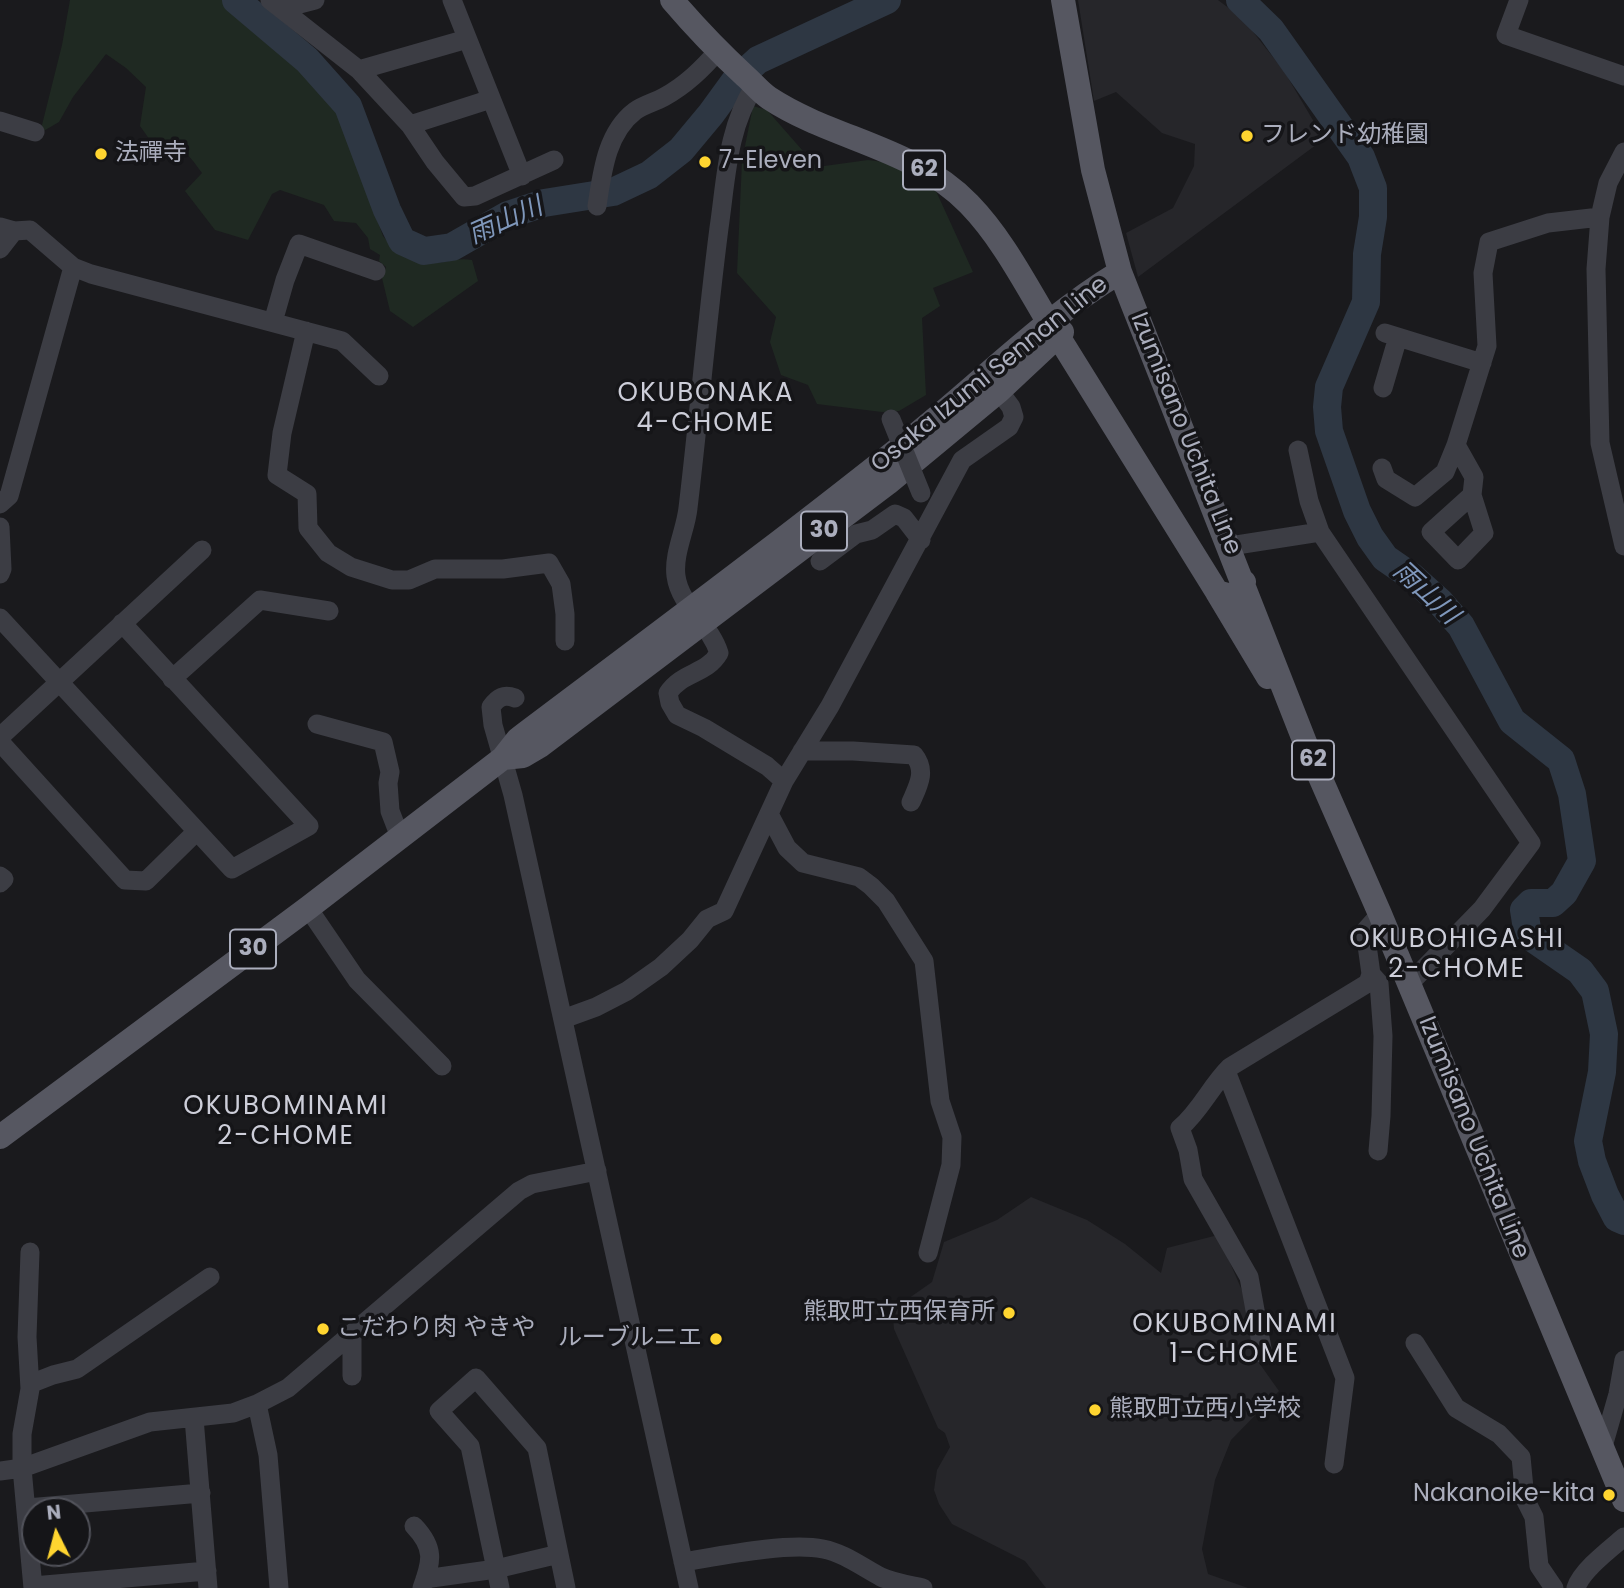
<!DOCTYPE html>
<meta charset="utf-8">
<style>
body{margin:0}
#map{position:relative;width:1624px;height:1588px;overflow:hidden;background:#1a1a1d;font-family:Poppins,sans-serif}
canvas{display:block}
.north{position:absolute;left:21px;top:1497px;width:70px;height:70px;box-sizing:border-box;background:#151518;border:2px solid #51525a;border-radius:50%;rotate:354deg;font-size:19px;font-weight:700;line-height:28px;text-align:center;color:#abaebd}
.north::after{content:'';display:block;margin:auto;width:24px;height:32px;background:#ffd530;clip-path:polygon(50% 0,100% 100%,50% 72%,0 100%)}
</style>
<div id="map">
<canvas width="1624" height="1588"></canvas>
<div class="north">N</div>
</div>
<script>
const ctx = document.querySelector('canvas').getContext('2d');
ctx.lineJoin = 'round';
function paint(path, color) {
  ctx.fillStyle = color;
  ctx.fill(path, 'evenodd');
}
function trace(path, color, width, dash) {
  ctx.strokeStyle = color;
  ctx.lineWidth = width;
  ctx.lineCap = dash ? 'butt' : 'round';
  ctx.setLineDash(dash || []);
  ctx.stroke(path);
}
function write(font, color, halo, rows, align = 'center') {
  ctx.font = font + ' Poppins,"Noto Sans JP",sans-serif';
  ctx.lineWidth = 7;
  ctx.setLineDash([]);
  ctx.textBaseline = 'middle';
  ctx.strokeStyle = halo;
  ctx.fillStyle = color;
  for (const [text, x, y, turn = 0] of rows) {
    ctx.save();
    ctx.translate(x, y);
    ctx.rotate((+turn || 0) * Math.PI / 180);
    ctx.textAlign = isNaN(turn) ? turn : align;
    if (halo) ctx.strokeText(text, 0, 0);
    ctx.fillText(text, 0, 0);
    ctx.restore();
  }
}
const built = new Path2D(`
 M 1078,0 L 1218,0 L 1242,18 L 1284,71 L 1324,139 L 1138,277 L 1126,233 L 1173,208 L 1194,166 L 1195,144 L 1162,133 L 1116,92 L 1094,101 Z
 M 1031,1197 L 1087,1220 L 1125,1244 L 1161,1273 L 1167,1248 L 1218,1235 L 1247,1302 L 1257,1360 L 1279,1391 L 1231,1440 L 1215,1480 L 1202,1549 L 1208,1574 L 1248,1588 L 1046,1588 L 1025,1561 L 952,1524 L 939,1504 L 934,1490 L 937,1470 L 950,1447 L 945,1433 L 938,1428 L 894,1329 L 893,1316 L 902,1303 L 932,1282 L 944,1242 L 997,1220 Z`);
const green = new Path2D(`
 M 70,0 L 224,0 L 304,71 L 336,109 L 383,236 C 396,252 409,263 432,263 C 446,263 457,257 472,260 L 478,281 L 413,327 L 390,311 L 382,278 L 386,267 L 379,261 L 380,255 L 370,249 L 368,238 L 356,223 L 334,221 L 324,205 L 280,190 L 272,194 L 248,240 L 215,230 L 185,191 L 202,173 C 186,151 185,148 157,150 L 140,126 L 146,87 L 126,68 L 106,54 L 73,97 L 59,122 L 40,133 L 62,45 Z
 M 753,106 L 767,110 L 817,167 L 868,160 L 890,163 L 936,191 L 973,272 L 933,288 L 940,306 L 922,318 L 926,395 L 899,411 L 882,412 L 817,404 L 808,385 L 781,375 L 770,342 L 776,317 L 737,273 L 742,161 Z`);
const river = new Path2D(`
 M 236,0 L 307,60 L 348,106 L 387,210 L 402,241 L 424,251 L 452,247 L 508,215 L 544,203 L 613,192 L 649,175 L 681,150 L 711,114 L 735,81 L 758,60 L 887,0
 M 1240,0 L 1271,30 L 1361,157 L 1373,188 L 1373,217 L 1367,254 L 1366,302 L 1329,387 L 1327,407 L 1329,431 L 1357,511 L 1370,537 L 1385,558 L 1411,576 L 1440,602 L 1461,626 L 1512,721 L 1561,760 L 1572,794 L 1582,861 L 1564,893 L 1553,903 L 1531,903 L 1524,910 L 1528,935 L 1580,971 L 1595,991 L 1604,1034 L 1602,1072 L 1588,1141 L 1592,1161 L 1605,1195 L 1617,1218 L 1624,1221`);
const minor = new Path2D(`
 M 270,0 L 359,70 L 410,125 L 435,162 L 464,197 L 475,196 L 554,160
 M 452,0 L 522,176
 M 1519,0 L 1506,35 L 1624,76
 M 285,11 L 288,7 L 315,0
 M 359,70 L 467,39
 M 755,86 C 727,127 726,181 719,228 C 707,321 699,415 688,508 C 686,529 673,554 676,576 C 680,606 710,624 719,653 C 706,675 683,671 668,693 L 670,703 L 677,715 L 704,728 L 767,766 L 784,781
 M 0,121 L 35,132
 M 410,125 L 491,99
 M 1624,152 L 1608,183 L 1600,217 L 1596,269 L 1600,443 L 1624,546
 M 597,206 C 602,174 606,133 635,111 C 643,105 655,102 664,97 C 686,85 702,69 718,51
 M 0,227 L 14,231 L 30,230 L 73,267 L 91,274 L 342,341 L 379,376
 M 0,249 L 14,231
 M 273,322 L 285,280 L 299,244 L 376,271
 M 306,331 L 282,433 L 277,475 L 307,494 L 308,528 L 328,553 L 351,567 L 392,580 L 409,580 L 435,569 L 503,569 L 549,563 L 561,584 L 565,614 L 565,641
 M 1385,333 L 1482,363
 M 1383,388 L 1398,337
 M 1298,450 L 1309,501 L 1320,532
 M 1382,468 L 1386,479 L 1415,497 L 1445,472 L 1456,445
 M 1472,495 L 1431,532 L 1458,560 L 1484,533 L 1472,495 L 1474,477 L 1456,445 L 1487,346 L 1483,273 L 1489,242 L 1548,223 L 1600,217
 M 0,504 L 9,496 L 73,267
 M 0,527 L 2,569 L 0,574
 M 1230,546 L 1320,532 L 1531,843 L 1482,909 L 1409,984
 M 820,561 L 856,534 L 872,530 L 895,514 L 904,518 L 921,540
 M 0,618 L 232,869 L 309,826 L 122,623
 M 172,679 L 260,600 L 329,611
 M 515,698 C 504,694 498,697 491,707 L 493,725 L 513,795 L 689,1588
 M 317,724 L 383,742 L 390,772 L 388,783 L 390,811 L 400,837
 M 0,737 L 202,550
 M 0,742 L 125,880 L 146,881 L 196,832
 M 802,751 L 853,751 L 914,755 C 927,771 918,786 911,802
 M 769,814 L 787,848 L 803,863 L 859,877 L 871,886 L 886,901 L 924,961 L 940,1101 L 952,1137 L 951,1165 L 928,1253
 M 0,876 L 4,879 L 0,883
 M 308,908 L 357,980 L 442,1066
 M 1371,974 L 1379,983 L 1383,1036 L 1381,1116 L 1378,1151
 M 563,1019 L 596,1007 L 627,991 L 661,967 L 690,940 L 707,919 L 724,911 L 784,781 L 830,706 L 962,460 L 1009,427 L 1014,417 L 1011,407 L 999,391
 M 1226,1071 L 1345,1378 L 1334,1464
 M 30,1252 L 27,1337 L 30,1389 L 22,1434 L 22,1468 L 33,1588
 M 1415,1343 L 1456,1408 L 1499,1434 L 1521,1457 L 1525,1499 L 1534,1517 L 1539,1566 L 1554,1588
 M 1263,1354 L 1249,1277 L 1193,1179 L 1188,1150 L 1180,1128 C 1201,1110 1210,1087 1230,1067 L 1368,983 L 1371,974 L 1365,931 L 1380,914
 M 352,1376 L 352,1335
 M 30,1384 L 53,1375 L 77,1369 L 210,1277
 M 257,1404 L 268,1455 L 279,1588
 M 194,1418 L 208,1588
 M 1602,1450 L 1618,1394 L 1624,1360
 M 0,1471 L 22,1468 L 150,1422 L 233,1413 L 257,1404 L 288,1388 L 519,1191 L 532,1184 L 597,1171
 M 27,1508 L 201,1493
 M 414,1526 C 435,1548 432,1561 422,1588
 M 683,1562 C 720,1556 787,1542 823,1549 C 844,1553 862,1567 881,1577 C 894,1583 909,1585 923,1588
 M 425,1579 L 496,1569 L 559,1554
 M 33,1586 L 207,1571
 M 500,1588 L 470,1446 L 439,1411 L 476,1378 L 537,1448 L 566,1588
 M 1576,1588 C 1581,1571 1610,1549 1624,1537`);
const major = new Path2D(`
 M 672,0 C 695,27 719,52 745,76 C 753,83 760,92 769,98 C 833,140 914,147 969,204 C 1002,238 1025,283 1049,323
 M 1063,0 L 1093,170 L 1120,272 L 1306,745 L 1380,914 L 1624,1500
 M 1058,336 L 1217,592 L 1228,595 L 1238,593 L 1244,582
 M 1217,592 L 1268,677
 M 503,758 L 523,756 L 540,746 L 888,483 L 999,391 L 1062,332
 M 0,1137 L 308,908 L 503,758 L 518,739 C 652,638 787,538 918,433 C 985,379 1047,316 1120,272`);
const minorBridge = new Path2D(`
 M 891,419 L 921,493`);
const markers = [
 [1247,136,7,"#ffd530"],
 [101,154,7,"#ffd530"],
 [705,162,7,"#ffd530"],
 [1009,1313,7,"#ffd530"],
 [323,1329,7,"#ffd530"],
 [716,1339,7,"#ffd530"],
 [1095,1410,7,"#ffd530"],
 [1609,1495,7,"#ffd530"]
];
const shields = [
 [924,170,42],
 [824,531,46],
 [1313,760,42],
 [253,949,46]
];
const shieldNames = [
 ["62",924,170],
 ["30",824,531],
 ["62",1313,760],
 ["30",253,949]
];
const poiNames = [
 ["フレンド幼稚園",1261,136],
 ["法禪寺",115,154],
 ["7-Eleven",719,162],
 ["熊取町立西保育所",995,1313,"right"],
 ["こだわり肉 やきや",337,1329],
 ["ルーブルニエ",702,1339,"right"],
 ["熊取町立西小学校",1109,1410],
 ["Nakanoike-kita",1595,1495,"right"]
];
const streetNames = [
 ["Osaka Izumi Sennan Line",990,375,-39],
 ["Izumisano Uchita Line",1185,434,68],
 ["Izumisano Uchita Line",1473,1138,68]
];
const waterNames = [
 ["雨山川",506,222,-24],
 ["雨山川",1425,594,43]
];
const neighbourhoodNames = [
 ["OKUBONAKA",706,394],
 ["4-CHOME",706,424],
 ["OKUBOHIGASHI",1457,940],
 ["2-CHOME",1457,970],
 ["OKUBOMINAMI",286,1107],
 ["2-CHOME",286,1137],
 ["OKUBOMINAMI",1235,1325],
 ["1-CHOME",1235,1355]
];
paint(built, '#26262a');
paint(green, '#1f2922');
trace(river, '#2e3743', 28);
trace(minor, '#3c3d44', 19);
trace(major, '#565761', 24);
trace(minorBridge, '#3c3d44', 19);
for (const [x, y, r, color] of markers) {
  const dot = new Path2D();
  dot.arc(x, y, r, 0, 2 * Math.PI);
  ctx.fillStyle = color;
  ctx.fill(dot);
  trace(dot, '#151518', 2.5);
}
for (const [x, y, w] of shields) {
  const box = new Path2D();
  box.roundRect(x - w / 2, y - 19.5, w, 39, 5);
  ctx.fillStyle = '#151518';
  ctx.fill(box);
  trace(box, '#abaebd', 2);
}
write('bold 23px', '#abaebd', null, shieldNames);
write('24px', '#abaebd', '#151518', poiNames, 'left');
write('24px', '#abaebd', '#151518', streetNames);
write('italic 26px', '#7f97bb', '#151518', waterNames);
ctx.letterSpacing = '2px';
write('26px', '#cdced9', '#151518', neighbourhoodNames);
ctx.letterSpacing = '0px';
</script>
